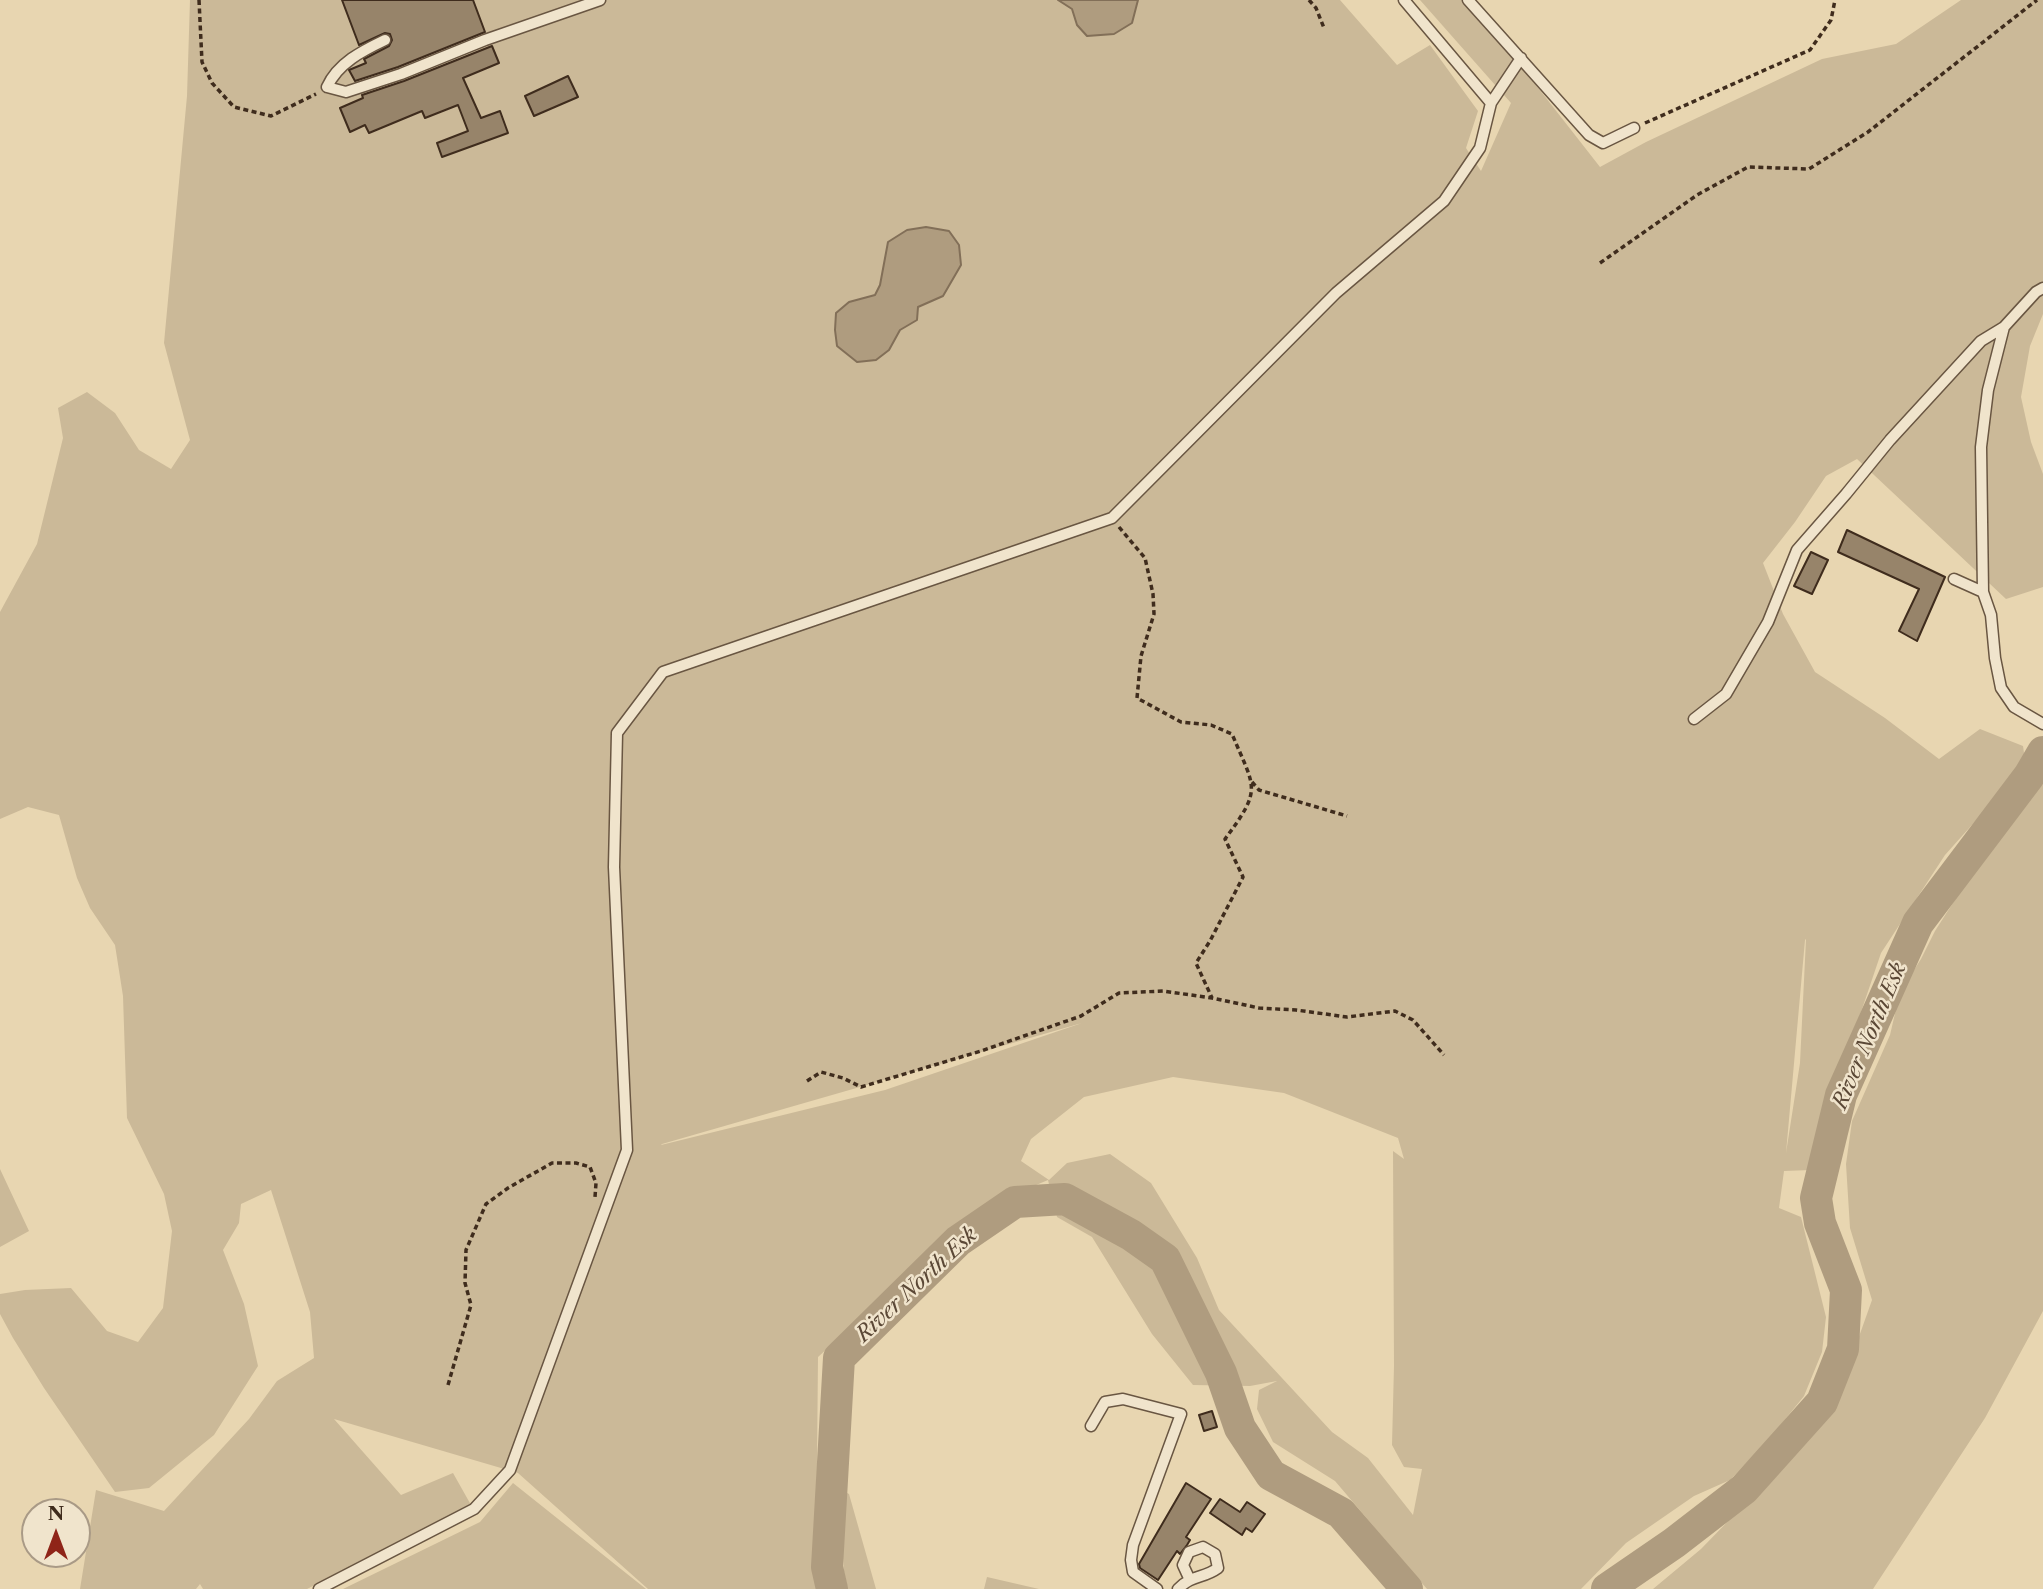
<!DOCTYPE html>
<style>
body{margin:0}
#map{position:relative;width:2043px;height:1589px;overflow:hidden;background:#e8d6b1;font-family:"Libre Caslon Text",serif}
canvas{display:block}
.north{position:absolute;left:21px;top:1498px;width:70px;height:70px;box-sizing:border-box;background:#f0e4cc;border:2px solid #a99a86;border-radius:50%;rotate:0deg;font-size:19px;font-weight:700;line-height:28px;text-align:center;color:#3f2c1d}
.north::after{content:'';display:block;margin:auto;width:24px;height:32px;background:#8f2418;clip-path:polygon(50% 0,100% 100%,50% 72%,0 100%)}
</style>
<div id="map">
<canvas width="2043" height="1589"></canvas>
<div class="north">N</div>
</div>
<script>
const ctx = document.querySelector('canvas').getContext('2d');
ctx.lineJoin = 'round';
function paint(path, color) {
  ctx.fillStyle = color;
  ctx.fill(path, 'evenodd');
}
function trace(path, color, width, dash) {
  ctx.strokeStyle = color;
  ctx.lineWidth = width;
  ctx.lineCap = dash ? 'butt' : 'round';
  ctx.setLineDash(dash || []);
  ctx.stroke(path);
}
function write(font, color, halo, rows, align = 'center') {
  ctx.font = font + ' "Libre Caslon Text",serif';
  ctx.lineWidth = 5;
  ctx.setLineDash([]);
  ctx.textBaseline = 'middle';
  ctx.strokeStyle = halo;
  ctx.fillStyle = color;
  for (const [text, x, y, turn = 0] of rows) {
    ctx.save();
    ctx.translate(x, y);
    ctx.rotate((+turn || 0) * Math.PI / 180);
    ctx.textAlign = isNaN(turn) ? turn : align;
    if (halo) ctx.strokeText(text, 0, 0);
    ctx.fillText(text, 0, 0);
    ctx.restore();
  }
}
const green = new Path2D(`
 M 190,0 L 1340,0 L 1397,65 L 1430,45 L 1478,111 L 1466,148 L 1481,171 L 1511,103 L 1420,0 L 1462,0 L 1539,89 L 1600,167 L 1646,142 L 1822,59 L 1896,44 L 1961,0 L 2043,0 L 2043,314 L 2030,346 L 2021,397 L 2031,442 L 2043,474 L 2043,587 L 2006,599 L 1857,459 L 1826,476 L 1795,522 L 1763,563 L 1783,614 L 1815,672 L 1885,718 L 1939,759 L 1980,729 L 2023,746 L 2025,760 L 1979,817 L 1945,855 L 1881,953 L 1861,1012 L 1831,1083 L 1810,1170 L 1784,1171 L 1779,1208 L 1801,1217 L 1826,1317 L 1822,1352 L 1804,1396 L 1770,1438 L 1730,1480 L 1694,1496 L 1626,1543 L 1581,1589 L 1427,1589 L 1335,1481 L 1273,1442 L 1257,1409 L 1259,1390 L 1277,1381 L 1250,1386 L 1193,1385 L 1152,1334 L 1092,1237 L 1057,1217 L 1048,1180 L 998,1201 L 952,1235 L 818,1357 L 816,1568 L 821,1589 L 648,1589 L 518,1473 L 334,1419 L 401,1495 L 453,1473 L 471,1505 L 307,1589 L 203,1589 L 200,1584 L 196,1589 L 80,1589 L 96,1490 L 164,1511 L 249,1419 L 277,1381 L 314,1358 L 310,1312 L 271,1190 L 241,1204 L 239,1223 L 223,1250 L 244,1304 L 258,1366 L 214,1435 L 149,1488 L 115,1492 L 44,1388 L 13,1338 L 0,1314 L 0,1294 L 25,1290 L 71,1288 L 107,1331 L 138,1342 L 163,1308 L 172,1231 L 164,1194 L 127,1118 L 123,996 L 115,945 L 90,908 L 77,878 L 59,815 L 28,807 L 0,819 L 0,612 L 37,544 L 63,438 L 58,408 L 87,392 L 115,413 L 139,450 L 171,469 L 190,440 L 164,343 L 187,96 ZM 1806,939 L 1800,1063 L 1786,1153 L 1805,940 ZM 1082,1023 L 885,1090 L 661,1145 L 662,1144 ZM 1173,1077 L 1284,1093 L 1398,1138 L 1404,1159 L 1393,1151 L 1394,1366 L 1392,1445 L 1404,1467 L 1422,1469 L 1413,1515 L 1368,1458 L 1332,1432 L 1219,1310 L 1197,1258 L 1151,1183 L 1110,1154 L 1067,1163 L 1049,1180 L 1021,1161 L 1031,1139 L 1084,1097 Z
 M 2043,781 L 2043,1311 L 1985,1418 L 1873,1589 L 1653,1589 L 1701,1549 L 1774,1474 L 1834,1407 L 1872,1300 L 1850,1228 L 1846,1164 L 1852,1121 L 1890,1035 L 1900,992 L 1921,959 L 1935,931 L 1992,842 Z
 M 0,1169 L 29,1231 L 0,1247 Z
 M 513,1483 L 646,1589 L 343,1589 L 480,1522 Z
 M 838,1488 L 849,1494 L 876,1589 L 848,1589 L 844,1572 Z
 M 987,1577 L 1039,1589 L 984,1589 Z`);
const water = new Path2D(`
 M 1058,0 L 1138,0 L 1132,23 L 1114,34 L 1087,36 L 1077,25 L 1072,9 Z
 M 926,227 L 949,231 L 959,245 L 961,265 L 943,296 L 918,307 L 917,320 L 900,330 L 889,350 L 876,360 L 857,362 L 837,346 L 835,330 L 836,313 L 849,302 L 875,295 L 880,285 L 888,242 L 907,230 Z`);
const river = new Path2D(`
 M 832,1589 L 827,1567 L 839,1358 L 958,1241 L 1015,1202 L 1065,1199 L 1131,1235 L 1165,1259 L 1221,1373 L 1240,1428 L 1271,1475 L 1341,1513 L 1407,1589
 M 1607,1589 L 1674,1543 L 1744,1489 L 1822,1402 L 1843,1349 L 1846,1290 L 1820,1223 L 1816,1198 L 1841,1095 L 1918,923 L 2029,776 L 2043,752`);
const building = new Path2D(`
 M 342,0 L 473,0 L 485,32 L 398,67 L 355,81 L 349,70 L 366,63 L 364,59 L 389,46 L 392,40 L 390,34 L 385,33 L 359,45 Z
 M 492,46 L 499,63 L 463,78 L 481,118 L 500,111 L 508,133 L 442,157 L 437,143 L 468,131 L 458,105 L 425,118 L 422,111 L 369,133 L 365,125 L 350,132 L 340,108 L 363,98 L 362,95 L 404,81 Z
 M 568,76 L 578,97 L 534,116 L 525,96 Z
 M 1847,530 L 1945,577 L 1917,641 L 1899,631 L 1919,589 L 1838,552 Z
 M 1811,552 L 1828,560 L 1812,594 L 1794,586 Z
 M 1212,1411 L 1217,1427 L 1204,1431 L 1199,1415 Z
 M 1186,1483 L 1211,1499 L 1186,1537 L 1190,1540 L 1187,1545 L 1180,1554 L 1177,1551 L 1158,1580 L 1140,1568 L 1139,1564 Z
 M 1220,1499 L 1240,1512 L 1247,1502 L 1265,1514 L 1252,1532 L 1246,1528 L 1242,1535 L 1210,1513 Z`);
const path = new Path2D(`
 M 199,0 L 202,62 L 212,83 L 234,107 L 271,116 L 316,94
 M 1309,0 L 1316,8 L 1324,28
 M 1645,123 L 1810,50 L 1831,20 L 1835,0
 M 1600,263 L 1697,195 L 1748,167 L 1809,169 L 1868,132 L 2037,0
 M 1119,527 L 1145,558 L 1153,594 L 1154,614 L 1141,656 L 1137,698 L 1181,722 L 1211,725 L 1232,734 C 1255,789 1263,788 1225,839 L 1243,877 L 1210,941 L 1196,963 L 1212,998
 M 1252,782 L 1259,790 L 1347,816
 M 807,1081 L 821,1072 L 843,1078 L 861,1087 L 981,1051 L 1081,1016 L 1119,993 L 1163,991 L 1212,998 L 1259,1008 L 1296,1010 L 1347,1017 L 1395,1011 L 1413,1020 L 1444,1055
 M 448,1385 L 471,1305 L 465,1283 L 466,1250 L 486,1204 L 508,1188 L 552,1163 L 576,1163 L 590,1167 L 596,1183 L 595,1197`);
const service = new Path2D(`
 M 1468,0 L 1589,135 L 1603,143 L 1634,128
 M 385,40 C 362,51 338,63 327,87 L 346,92 L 401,74 L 485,40 L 600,0
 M 1491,103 L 1521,58
 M 2043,288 L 2036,292 L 2004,327 L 1988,390 L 1981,447 L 1983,592 L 1991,615 L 1995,658 L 2001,688 L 2014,707 L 2043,724
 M 1954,579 L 1983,592
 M 1694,719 L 1726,694 L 1768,622 L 1797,550 L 1846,494 L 1890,440 L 1981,341 L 2004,327
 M 1091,1426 L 1105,1402 L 1123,1399 L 1181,1414 L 1133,1545 L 1131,1560 L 1133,1572 L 1157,1589
 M 319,1589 L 474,1509 L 510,1470 L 627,1150 L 614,867 L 617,733 L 663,672 L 1112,518 L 1336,293 L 1444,201 L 1480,148 L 1491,103 L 1404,0
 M 1178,1589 C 1193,1574 1203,1579 1218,1568 L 1215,1554 L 1203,1547 L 1189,1552 L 1183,1565 L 1189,1578`);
const waterNames = [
 ["River North Esk",1870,1036,-67],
 ["River North Esk",917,1285,-43]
];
paint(green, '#cbb998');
paint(water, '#af9c7f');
trace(water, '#826f58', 2);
trace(river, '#af9c7f', 32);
paint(building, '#97846a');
trace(building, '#3f2c1d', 2);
trace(service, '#695642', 13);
trace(path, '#3f2c1d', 3.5, [5, 3.5]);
trace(service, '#f0e4cc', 10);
write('italic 21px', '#5b4836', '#f0e4cc', waterNames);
</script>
